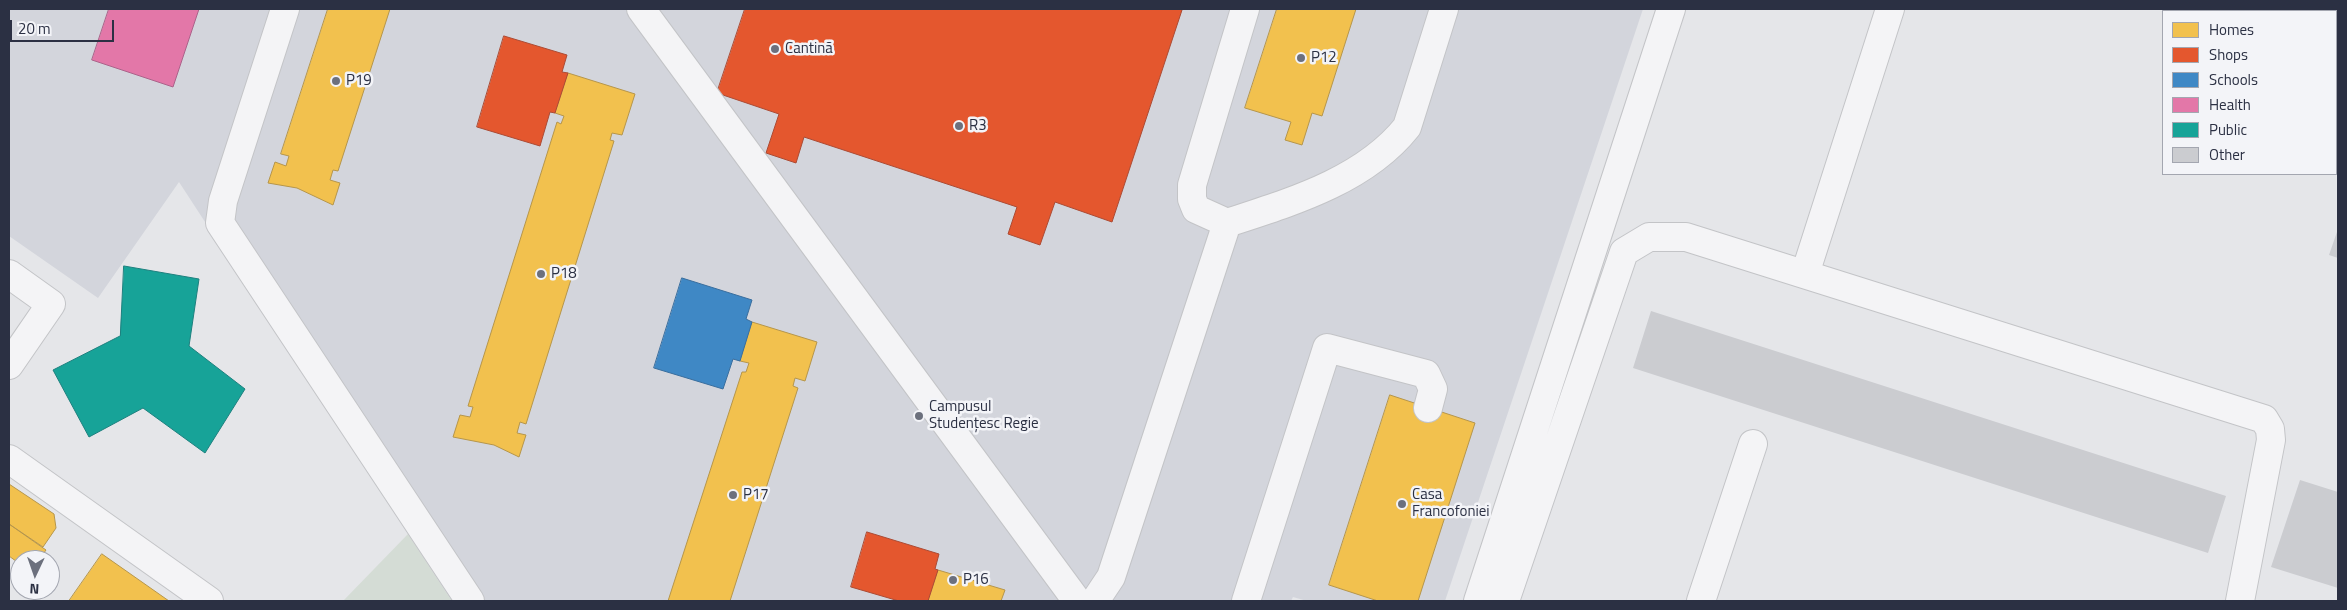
<!DOCTYPE html>
<meta charset="utf-8">
<style>
body{margin:0}
#map{position:relative;width:2347px;height:610px;overflow:hidden;background:#e5e6e9;font-family:"Titillium Web",sans-serif}
canvas{display:block}
.frame{position:absolute;inset:0;border:10px solid #2b3043;pointer-events:none}
.legend{position:absolute;left:2162px;top:10px;width:175px;height:165px;box-sizing:border-box;background:#f3f4f8;border:1px solid #a3a6b0;margin:0;padding:6px 9px;list-style:none;font-size:15px;color:#2b3043}
.legend li{display:flex;align-items:center;gap:10px;height:25px}
.legend b{width:25px;border:1px solid #a3a6b0}
.north{position:absolute;left:10px;top:550px;width:50px;height:50px;box-sizing:border-box;background:#f3f4f8;border:1px solid #a3a6b0;border-radius:50%;rotate:183deg;font-size:14px;font-weight:700;line-height:20px;text-align:center;color:#2b3043}
.north::after{content:'';display:block;margin:auto;width:18px;height:22px;background:#6c707d;clip-path:polygon(50% 0,100% 100%,50% 72%,0 100%)}
.scale{position:absolute;left:10px;top:20px;width:104px;height:22px;box-sizing:border-box;border:2px solid #2b3043;border-top:0;padding-left:6px;font-size:15px;line-height:18px;white-space:nowrap;color:#2b3043;-webkit-text-stroke:4px #f3f4f8;paint-order:stroke}
</style>
<div id="map">
<canvas width="2347" height="610"></canvas>
<div class="frame"></div>
<ul class="legend">
<li><b style="height:14px;background:#f2c14e"></b>Homes</li>
<li><b style="height:14px;background:#e4572e"></b>Shops</li>
<li><b style="height:14px;background:#3f88c5"></b>Schools</li>
<li><b style="height:14px;background:#e377a8"></b>Health</li>
<li><b style="height:14px;background:#17a398"></b>Public</li>
<li><b style="height:14px;background:#cbccd0"></b>Other</li>
</ul>
<div class="north">N</div>
<div class="scale">20 m</div>
</div>
<script>
const ctx = document.querySelector('canvas').getContext('2d');
ctx.lineJoin = 'round';
function paint(path, color) {
  ctx.fillStyle = color;
  ctx.fill(path, 'evenodd');
}
function trace(path, color, width, dash) {
  ctx.strokeStyle = color;
  ctx.lineWidth = width;
  ctx.lineCap = dash ? 'butt' : 'round';
  ctx.setLineDash(dash || []);
  ctx.stroke(path);
}
function write(font, color, halo, rows, align = 'center') {
  ctx.font = font + ' "Titillium Web",sans-serif';
  ctx.lineWidth = 5;
  ctx.setLineDash([]);
  ctx.textBaseline = 'middle';
  ctx.strokeStyle = halo;
  ctx.fillStyle = color;
  for (const [text, x, y, turn = 0] of rows) {
    ctx.save();
    ctx.translate(x, y);
    ctx.rotate((+turn || 0) * Math.PI / 180);
    ctx.textAlign = isNaN(turn) ? turn : align;
    if (halo) ctx.strokeText(text, 0, 0);
    ctx.fillText(text, 0, 0);
    ctx.restore();
  }
}
const built = new Path2D(`
 M 9,9 L 1643,9 L 1445,601 L 1307,601 L 1293,597 L 1291,601 L 452,601 L 179,182 L 98,298 L 9,236 Z`);
const green = new Path2D(`
 M 408,534 L 452,601 L 343,601 Z`);
const homes = new Path2D(`
 M 328,9 L 390,9 L 338,171 L 333,170 L 330,180 L 340,183 L 333,205 L 297,188 L 268,183 L 275,162 L 286,166 L 289,156 L 281,154 Z
 M 1277,9 L 1356,9 L 1322,116 L 1312,113 L 1302,145 L 1285,140 L 1291,122 L 1245,108 Z
 M 568,73 L 635,94 L 622,135 L 612,133 L 610,140 L 614,141 L 526,424 L 520,422 L 517,433 L 526,435 L 519,457 L 494,445 L 453,437 L 460,415 L 470,417 L 473,407 L 468,406 L 557,122 L 561,124 L 564,116 L 555,113 Z
 M 752,322 L 817,342 L 805,381 L 795,378 L 793,386 L 798,388 L 730,601 L 668,601 L 742,372 L 746,372 L 749,363 L 740,361 Z
 M 1390,395 L 1475,423 L 1418,601 L 1378,601 L 1329,585 Z
 M 9,484 L 54,514 L 56,528 L 43,547 L 9,524 Z
 M 9,524 L 46,550 L 39,560 L 20,560 L 20,564 L 9,556 Z
 M 102,554 L 169,601 L 69,601 Z
 M 938,570 L 1005,590 L 1001,601 L 928,601 Z`);
const shops = new Path2D(`
 M 745,9 L 1179,9 L 1182,10 L 1112,222 L 1055,202 L 1040,245 L 1008,234 L 1017,207 L 804,137 L 796,163 L 766,153 L 779,114 L 717,93 Z
 M 504,36 L 567,55 L 562,72 L 568,73 L 555,113 L 550,112 L 540,146 L 477,127 Z
 M 867,532 L 939,554 L 935,569 L 938,570 L 928,601 L 899,601 L 851,587 Z`);
const schools = new Path2D(`
 M 682,278 L 752,300 L 746,319 L 752,322 L 740,361 L 733,359 L 723,389 L 654,368 Z`);
const health = new Path2D(`
 M 109,9 L 199,9 L 173,87 L 92,60 Z`);
const public = new Path2D(`
 M 124,266 L 199,279 L 189,346 L 245,389 L 205,453 L 143,408 L 89,437 L 53,370 L 120,336 Z`);
const building = new Path2D(`
 M 2338,229 L 2338,258 L 2329,255 Z
 M 1651,311 L 2226,496 L 2208,553 L 1633,368 Z
 M 2300,480 L 2338,492 L 2338,588 L 2271,567 Z`);
const minor = new Path2D(`
 M 285,9 L 223,201 L 220,223 L 470,601
 M 641,9 L 1077,601
 M 1245,9 L 1192,185 L 1192,199 L 1196,209 L 1227,223 C 1291,202 1364,181 1407,127 L 1444,9
 M 9,274 L 51,304 L 9,365
 M 1805,274 L 1890,9
 M 9,459 L 209,601
 M 1095,601 L 1111,577 L 1227,223
 M 1246,601 L 1327,348 L 1426,374 L 1433,389 L 1428,408
 M 1478,601 L 1671,9
 M 1505,601 L 1624,252 L 1649,237 L 1686,237 L 2264,419 L 2270,429 L 2271,440 L 2240,601
 M 1701,601 L 1753,444`);
const major = new Path2D(`
 M 2216,9 L 2224,11
 M 2336,46 L 2338,47`);
const markers = [
 [775,49,5,"#6c707d"],
 [1301,58,5,"#6c707d"],
 [336,81,5,"#6c707d"],
 [959,126,5,"#6c707d"],
 [541,274,5,"#6c707d"],
 [919,416,5,"#6c707d"],
 [733,495,5,"#6c707d"],
 [1402,504,5,"#6c707d"],
 [953,580,5,"#6c707d"]
];
const poiNames = [
 ["Cantină",785,49],
 ["P12",1311,58],
 ["P19",346,81],
 ["R3",969,126],
 ["P18",551,274],
 ["Campusul",929,407],
 ["Studențesc Regie",929,424],
 ["P17",743,495],
 ["Casa",1412,495],
 ["Francofoniei",1412,512],
 ["P16",963,580]
];
paint(built, '#d3d5dc');
paint(green, '#d4dcd5');
paint(homes, '#f2c14e');
trace(homes, '#b6964b', 1);
paint(shops, '#e4572e');
trace(shops, '#ac4b34', 1);
paint(schools, '#3f88c5');
trace(schools, '#396e9e', 1);
paint(health, '#e377a8');
trace(health, '#ac628a', 1);
paint(public, '#17a398');
trace(public, '#1d807e', 1);
paint(building, '#cbccd0');
trace(minor, '#c3c4c7', 30);
trace(major, '#c1c3c7', 30);
trace(minor, '#f4f4f6', 28);
trace(major, '#f7f7f8', 28);
for (const [x, y, r, color] of markers) {
  const dot = new Path2D();
  dot.arc(x, y, r, 0, 2 * Math.PI);
  ctx.fillStyle = color;
  ctx.fill(dot);
  trace(dot, '#f3f4f8', 2);
}
write('15px', '#2b3043', '#f3f4f8', poiNames, 'left');
</script>
